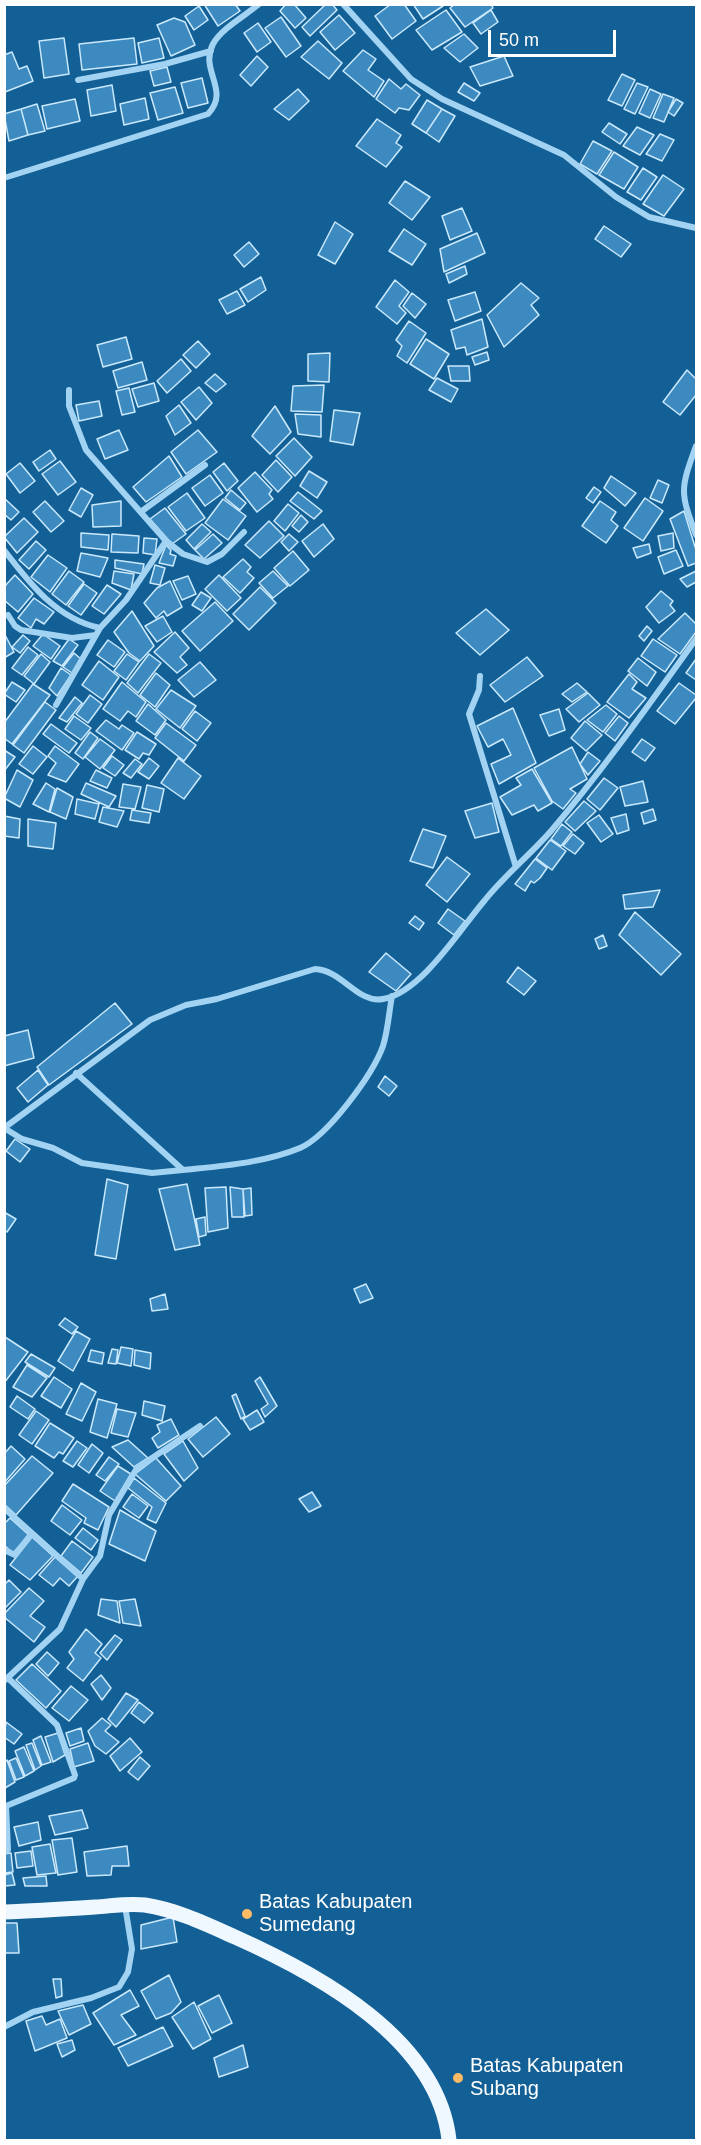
<!DOCTYPE html>
<style>
body{margin:0}
#map{position:relative;width:701px;height:2145px;overflow:hidden;background:#136096;font-family:Arial,sans-serif}
canvas{display:block}
.frame{position:absolute;inset:0;border:6px solid #fff;pointer-events:none}
.scale{position:absolute;left:488px;top:30px;width:128px;height:27px;box-sizing:border-box;border:3px solid #fff;border-top:0;padding-left:8px;font-size:18px;line-height:21px;white-space:nowrap;color:#fff;-webkit-text-stroke:4px #136096;paint-order:stroke}
</style>
<div id="map">
<canvas width="701" height="2145"></canvas>
<div class="frame"></div>
<div class="scale">50 m</div>
</div>
<script>
const ctx = document.querySelector('canvas').getContext('2d');
ctx.lineJoin = 'round';
function paint(path, color) {
  ctx.fillStyle = color;
  ctx.fill(path, 'evenodd');
}
function trace(path, color, width, dash) {
  ctx.strokeStyle = color;
  ctx.lineWidth = width;
  ctx.lineCap = dash ? 'butt' : 'round';
  ctx.setLineDash(dash || []);
  ctx.stroke(path);
}
function write(font, color, halo, rows, align = 'center') {
  ctx.font = font + ' Arial,sans-serif';
  ctx.lineWidth = 6;
  ctx.setLineDash([]);
  ctx.textBaseline = 'middle';
  ctx.strokeStyle = halo;
  ctx.fillStyle = color;
  for (const [text, x, y, turn = 0] of rows) {
    ctx.save();
    ctx.translate(x, y);
    ctx.rotate((+turn || 0) * Math.PI / 180);
    ctx.textAlign = isNaN(turn) ? turn : align;
    if (halo) ctx.strokeText(text, 0, 0);
    ctx.fillText(text, 0, 0);
    ctx.restore();
  }
}
const building = new Path2D(`
 M 204,4 L 235,4 L 240,11 L 218,26 Z
 M 286,4 L 294,4 L 306,18 L 295,28 L 280,11 Z
 M 326,4 L 332,4 L 337,10 L 310,36 L 302,27 Z
 M 391,4 L 404,4 L 416,21 L 392,39 L 375,16 Z
 M 413,4 L 442,4 L 443,6 L 423,19 Z
 M 455,4 L 491,4 L 493,8 L 465,27 L 450,8 Z
 M 199,6 L 208,20 L 194,30 L 185,16 Z
 M 446,10 L 462,32 L 432,50 L 416,30 Z
 M 491,10 L 498,22 L 481,34 L 473,23 Z
 M 339,15 L 355,33 L 335,50 L 320,32 Z
 M 281,17 L 301,46 L 286,57 L 265,28 Z
 M 174,18 L 185,22 L 195,45 L 171,56 L 157,25 Z
 M 258,23 L 271,42 L 257,52 L 244,33 Z
 M 464,34 L 478,48 L 460,62 L 444,48 Z
 M 64,38 L 69,74 L 44,78 L 39,41 Z
 M 134,38 L 137,64 L 82,70 L 79,44 Z
 M 159,38 L 164,58 L 142,63 L 138,43 Z
 M 318,41 L 342,63 L 329,79 L 301,57 Z
 M 363,50 L 376,59 L 368,70 L 384,81 L 374,97 L 343,71 Z
 M 12,52 L 19,69 L 27,66 L 33,81 L 5,92 L 4,55 Z
 M 257,56 L 268,67 L 251,86 L 240,75 Z
 M 504,56 L 513,76 L 480,86 L 470,67 Z
 M 167,67 L 171,82 L 154,86 L 150,71 Z
 M 622,74 L 635,80 L 622,106 L 608,100 Z
 M 202,78 L 208,103 L 188,108 L 181,83 Z
 M 389,79 L 401,89 L 406,84 L 420,95 L 409,110 L 399,108 L 395,113 L 376,99 Z
 M 464,83 L 480,93 L 474,101 L 458,92 Z
 M 637,83 L 648,87 L 635,114 L 624,109 Z
 M 112,85 L 116,111 L 91,116 L 87,90 Z
 M 175,87 L 183,113 L 158,120 L 150,93 Z
 M 298,89 L 309,101 L 289,120 L 274,109 Z
 M 650,89 L 661,94 L 650,118 L 639,113 Z
 M 663,94 L 674,98 L 664,122 L 653,118 Z
 M 145,98 L 149,119 L 124,125 L 120,104 Z
 M 75,99 L 80,121 L 47,129 L 42,106 Z
 M 676,99 L 683,103 L 674,116 L 668,112 Z
 M 427,100 L 442,109 L 426,133 L 412,124 Z
 M 37,104 L 45,131 L 28,135 L 21,109 Z
 M 21,109 L 28,135 L 9,141 L 4,114 Z
 M 442,109 L 455,116 L 439,142 L 426,133 Z
 M 377,119 L 401,135 L 396,143 L 402,147 L 386,167 L 356,146 Z
 M 609,123 L 627,134 L 620,144 L 602,132 Z
 M 637,127 L 654,135 L 640,155 L 623,146 Z
 M 660,134 L 674,140 L 662,161 L 646,154 Z
 M 593,141 L 612,151 L 597,174 L 580,164 Z
 M 614,152 L 638,167 L 624,189 L 599,175 Z
 M 643,168 L 657,177 L 641,200 L 627,192 Z
 M 663,175 L 684,189 L 664,216 L 643,204 Z
 M 405,181 L 430,197 L 412,220 L 389,203 Z
 M 462,208 L 472,231 L 450,240 L 442,216 Z
 M 335,222 L 353,234 L 335,264 L 318,255 Z
 M 604,226 L 631,244 L 621,257 L 595,239 Z
 M 404,229 L 426,244 L 412,265 L 389,251 Z
 M 477,233 L 485,253 L 444,272 L 440,249 Z
 M 249,242 L 259,254 L 244,267 L 234,255 Z
 M 465,266 L 467,274 L 449,283 L 446,274 Z
 M 261,277 L 266,290 L 248,302 L 240,289 Z
 M 395,280 L 409,292 L 399,306 L 406,313 L 397,324 L 376,307 Z
 M 521,283 L 539,298 L 531,305 L 539,315 L 504,347 L 487,315 Z
 M 237,291 L 245,305 L 227,314 L 219,300 Z
 M 475,292 L 481,311 L 455,321 L 448,300 Z
 M 412,293 L 426,304 L 415,318 L 403,306 Z
 M 482,319 L 488,347 L 467,355 L 465,347 L 456,349 L 451,330 Z
 M 409,321 L 426,333 L 407,363 L 397,356 L 402,346 L 396,340 Z
 M 126,337 L 132,359 L 103,367 L 97,345 Z
 M 426,339 L 449,354 L 434,379 L 410,364 Z
 M 198,341 L 210,354 L 196,368 L 183,355 Z
 M 487,352 L 489,360 L 475,365 L 472,357 Z
 M 330,353 L 329,382 L 308,381 L 308,354 Z
 M 181,359 L 191,371 L 167,393 L 157,381 Z
 M 142,362 L 147,380 L 118,388 L 113,371 Z
 M 448,366 L 469,366 L 470,381 L 451,381 Z
 M 687,370 L 696,379 L 696,395 L 680,415 L 663,402 Z
 M 215,374 L 226,384 L 216,392 L 205,383 Z
 M 437,378 L 458,389 L 451,402 L 429,390 Z
 M 154,383 L 159,401 L 138,407 L 132,389 Z
 M 324,385 L 322,412 L 291,411 L 293,386 Z
 M 199,387 L 212,403 L 196,420 L 181,402 Z
 M 129,388 L 135,412 L 122,415 L 116,391 Z
 M 99,401 L 102,416 L 79,421 L 76,405 Z
 M 179,405 L 191,423 L 175,435 L 166,416 Z
 M 275,406 L 291,432 L 270,454 L 252,436 Z
 M 334,410 L 360,413 L 353,445 L 330,441 Z
 M 295,414 L 321,415 L 321,437 L 298,434 Z
 M 119,430 L 128,450 L 105,459 L 97,439 Z
 M 198,430 L 217,452 L 186,474 L 171,452 Z
 M 294,438 L 312,457 L 295,476 L 276,456 Z
 M 50,450 L 56,459 L 39,471 L 33,462 Z
 M 169,456 L 182,477 L 146,502 L 133,487 Z
 M 276,460 L 292,477 L 278,492 L 262,475 Z
 M 60,461 L 76,482 L 58,495 L 42,474 Z
 M 20,463 L 35,481 L 20,493 L 6,474 Z
 M 224,463 L 238,481 L 227,491 L 213,472 Z
 M 309,471 L 327,482 L 317,498 L 300,486 Z
 M 255,472 L 272,490 L 269,494 L 273,499 L 257,512 L 238,488 Z
 M 210,475 L 223,493 L 205,506 L 192,488 Z
 M 611,476 L 636,493 L 625,506 L 604,488 Z
 M 658,480 L 669,485 L 662,503 L 650,498 Z
 M 594,487 L 601,492 L 593,503 L 586,498 Z
 M 81,488 L 93,495 L 81,517 L 69,510 Z
 M 231,490 L 246,503 L 240,510 L 225,498 Z
 M 298,492 L 322,511 L 314,519 L 290,501 Z
 M 187,493 L 205,518 L 186,531 L 168,507 Z
 M 4,498 L 19,512 L 11,520 L 4,514 Z
 M 645,498 L 663,511 L 643,541 L 624,528 Z
 M 223,499 L 246,516 L 228,540 L 205,523 Z
 M 45,501 L 64,521 L 51,532 L 33,512 Z
 M 121,501 L 121,526 L 93,527 L 92,505 Z
 M 600,501 L 616,512 L 611,520 L 618,526 L 606,543 L 582,526 Z
 M 288,504 L 299,513 L 285,531 L 274,521 Z
 M 165,508 L 186,534 L 172,544 L 150,519 Z
 M 684,511 L 696,550 L 696,563 L 688,566 L 670,519 Z
 M 301,515 L 308,522 L 299,532 L 292,526 Z
 M 24,518 L 38,532 L 17,553 L 4,537 Z
 M 269,521 L 284,536 L 260,558 L 245,545 Z
 M 202,524 L 211,532 L 194,549 L 186,540 Z
 M 323,524 L 334,539 L 314,557 L 302,541 Z
 M 81,533 L 109,535 L 108,550 L 81,547 Z
 M 673,533 L 674,548 L 661,551 L 658,536 Z
 M 112,534 L 139,536 L 138,553 L 111,552 Z
 M 213,534 L 222,543 L 204,559 L 195,550 Z
 M 289,534 L 298,542 L 289,551 L 281,542 Z
 M 144,538 L 157,539 L 155,555 L 143,553 Z
 M 36,541 L 46,550 L 29,569 L 19,560 Z
 M 649,544 L 651,553 L 637,558 L 633,548 Z
 M 166,545 L 171,550 L 170,554 L 176,556 L 173,566 L 159,563 Z
 M 676,550 L 683,566 L 664,574 L 658,557 Z
 M 293,551 L 309,570 L 290,586 L 274,568 Z
 M 81,553 L 108,558 L 100,577 L 77,571 Z
 M 48,555 L 67,568 L 50,592 L 31,577 Z
 M 243,559 L 251,567 L 247,572 L 254,578 L 240,593 L 223,577 Z
 M 115,560 L 144,564 L 142,574 L 115,568 Z
 M 155,565 L 165,568 L 160,585 L 150,583 Z
 M 69,571 L 84,582 L 66,605 L 52,594 Z
 M 114,571 L 134,574 L 131,590 L 112,583 Z
 M 273,571 L 288,586 L 273,598 L 259,583 Z
 M 696,571 L 696,582 L 687,587 L 680,579 Z
 M 15,575 L 33,594 L 18,612 L 4,600 L 4,587 Z
 M 219,575 L 241,598 L 227,611 L 205,589 Z
 M 188,576 L 196,594 L 182,600 L 173,581 Z
 M 170,581 L 182,607 L 167,616 L 164,611 L 156,618 L 144,603 L 157,588 Z
 M 84,584 L 97,593 L 81,615 L 68,606 Z
 M 107,585 L 121,594 L 104,614 L 92,606 Z
 M 260,587 L 276,603 L 249,630 L 233,614 Z
 M 661,591 L 673,601 L 670,605 L 675,611 L 659,623 L 646,607 Z
 M 201,592 L 211,598 L 202,611 L 192,605 Z
 M 34,598 L 54,612 L 44,624 L 36,619 L 31,628 L 18,618 Z
 M 215,602 L 233,621 L 200,651 L 182,631 Z
 M 486,609 L 509,630 L 480,655 L 456,633 Z
 M 132,611 L 154,646 L 140,661 L 129,653 L 114,632 Z
 M 685,613 L 696,624 L 696,632 L 680,654 L 658,639 Z
 M 163,616 L 172,632 L 157,642 L 145,626 Z
 M 647,626 L 652,631 L 644,641 L 639,636 Z
 M 175,632 L 189,648 L 180,657 L 187,665 L 177,673 L 154,652 Z
 M 4,633 L 14,652 L 4,658 Z
 M 43,634 L 60,646 L 51,659 L 33,646 Z
 M 23,635 L 30,641 L 20,653 L 12,647 Z
 M 69,639 L 78,645 L 62,666 L 53,661 Z
 M 653,639 L 677,655 L 665,672 L 641,656 Z
 M 108,640 L 125,652 L 114,667 L 97,655 Z
 M 28,647 L 38,655 L 22,675 L 12,668 Z
 M 74,653 L 82,660 L 72,673 L 63,667 Z
 M 41,654 L 50,662 L 34,684 L 24,676 Z
 M 127,654 L 139,662 L 126,680 L 114,671 Z
 M 149,654 L 161,663 L 138,693 L 127,683 Z
 M 527,657 L 543,676 L 505,702 L 490,685 Z
 M 638,658 L 656,672 L 647,686 L 628,671 Z
 M 696,659 L 696,680 L 686,673 Z
 M 99,661 L 119,677 L 103,700 L 82,685 Z
 M 200,662 L 216,680 L 194,697 L 178,680 Z
 M 61,668 L 71,675 L 57,696 L 49,688 Z
 M 156,673 L 170,685 L 155,707 L 140,695 Z
 M 629,674 L 637,682 L 632,689 L 646,698 L 629,718 L 607,702 Z
 M 12,682 L 25,690 L 16,702 L 4,694 Z
 M 122,682 L 146,702 L 136,717 L 128,711 L 120,721 L 103,709 Z
 M 577,683 L 587,692 L 572,702 L 562,694 Z
 M 679,683 L 696,695 L 696,698 L 675,724 L 657,711 Z
 M 33,684 L 50,695 L 12,744 L 4,738 L 4,723 Z
 M 171,690 L 196,706 L 180,728 L 156,709 Z
 M 588,693 L 600,705 L 579,722 L 566,709 Z
 M 90,695 L 102,704 L 88,723 L 76,714 Z
 M 75,697 L 82,703 L 67,722 L 59,718 Z
 M 45,702 L 56,710 L 24,753 L 13,745 Z
 M 148,704 L 166,720 L 155,735 L 136,721 Z
 M 606,705 L 617,714 L 603,732 L 587,720 Z
 M 513,708 L 536,763 L 499,784 L 491,764 L 511,755 L 503,739 L 488,747 L 477,726 Z
 M 559,709 L 565,730 L 549,736 L 540,715 Z
 M 195,711 L 211,723 L 197,741 L 182,729 Z
 M 74,716 L 91,728 L 81,740 L 65,729 Z
 M 619,716 L 628,723 L 615,741 L 605,733 Z
 M 106,720 L 119,729 L 122,725 L 134,733 L 122,750 L 96,731 Z
 M 585,721 L 602,735 L 586,751 L 571,738 Z
 M 166,723 L 196,745 L 184,761 L 155,738 Z
 M 51,724 L 77,743 L 69,753 L 43,734 Z
 M 90,732 L 98,738 L 83,759 L 75,753 Z
 M 137,732 L 156,744 L 149,755 L 143,753 L 139,759 L 125,750 Z
 M 100,739 L 115,750 L 100,769 L 85,757 Z
 M 642,739 L 655,748 L 645,761 L 632,752 Z
 M 33,746 L 47,757 L 33,774 L 19,764 Z
 M 55,746 L 79,764 L 66,782 L 48,775 L 56,763 L 48,756 Z
 M 572,747 L 587,779 L 570,789 L 576,793 L 563,809 L 552,801 L 534,768 Z
 M 4,750 L 15,757 L 4,771 Z
 M 588,752 L 600,761 L 588,775 L 580,764 Z
 M 112,756 L 124,765 L 115,776 L 103,768 Z
 M 149,758 L 159,766 L 149,779 L 138,772 Z
 M 178,758 L 201,776 L 184,799 L 161,783 Z
 M 135,759 L 142,764 L 131,778 L 123,773 Z
 M 532,769 L 552,803 L 538,811 L 534,805 L 512,815 L 500,797 L 521,785 L 516,778 Z
 M 17,770 L 33,780 L 20,807 L 4,798 Z
 M 96,770 L 112,778 L 107,788 L 90,781 Z
 M 604,778 L 618,788 L 600,810 L 587,799 Z
 M 643,781 L 648,802 L 625,806 L 620,787 Z
 M 46,783 L 55,789 L 49,812 L 33,804 Z
 M 86,783 L 116,796 L 109,807 L 81,794 Z
 M 123,784 L 141,787 L 135,809 L 119,807 Z
 M 147,785 L 164,789 L 159,812 L 142,808 Z
 M 57,788 L 73,797 L 66,819 L 50,812 Z
 M 77,799 L 99,804 L 95,819 L 75,814 Z
 M 584,801 L 596,811 L 575,831 L 565,822 Z
 M 492,803 L 499,832 L 475,838 L 465,811 Z
 M 103,807 L 124,811 L 117,827 L 99,822 Z
 M 653,809 L 656,820 L 644,824 L 641,813 Z
 M 132,810 L 151,813 L 149,823 L 130,820 Z
 M 626,814 L 629,830 L 617,834 L 611,818 Z
 M 599,815 L 613,834 L 601,842 L 587,823 Z
 M 4,816 L 20,819 L 19,838 L 4,836 Z
 M 28,819 L 56,823 L 53,849 L 28,846 Z
 M 562,824 L 572,832 L 561,846 L 551,839 Z
 M 423,829 L 446,836 L 433,868 L 410,861 Z
 M 573,834 L 584,843 L 575,854 L 563,846 Z
 M 550,840 L 566,851 L 552,870 L 536,858 Z
 M 447,857 L 470,874 L 447,902 L 426,885 Z
 M 535,859 L 547,868 L 540,878 L 534,883 L 531,881 L 525,891 L 515,884 Z
 M 660,890 L 653,907 L 625,909 L 623,895 Z
 M 448,909 L 465,921 L 454,935 L 438,923 Z
 M 635,912 L 681,954 L 661,975 L 619,935 Z
 M 415,916 L 424,923 L 419,930 L 409,923 Z
 M 603,935 L 607,946 L 599,949 L 595,939 Z
 M 386,953 L 411,974 L 396,991 L 369,972 Z
 M 518,967 L 536,981 L 524,995 L 507,982 Z
 M 115,1003 L 132,1024 L 49,1085 L 37,1067 Z
 M 28,1030 L 34,1058 L 4,1066 L 4,1036 Z
 M 38,1070 L 48,1085 L 28,1102 L 17,1088 Z
 M 385,1076 L 397,1086 L 389,1096 L 378,1087 Z
 M 15,1139 L 30,1149 L 20,1162 L 6,1151 Z
 M 107,1179 L 128,1185 L 116,1259 L 95,1255 Z
 M 187,1184 L 200,1245 L 175,1250 L 159,1189 Z
 M 226,1187 L 228,1228 L 208,1232 L 205,1188 Z
 M 230,1187 L 243,1189 L 244,1217 L 232,1217 Z
 M 251,1188 L 252,1215 L 245,1216 L 243,1189 Z
 M 4,1212 L 16,1219 L 7,1232 L 4,1230 Z
 M 205,1217 L 206,1235 L 199,1237 L 196,1219 Z
 M 366,1284 L 373,1298 L 360,1303 L 354,1289 Z
 M 165,1294 L 168,1309 L 152,1311 L 150,1299 Z
 M 65,1318 L 78,1327 L 72,1334 L 59,1325 Z
 M 76,1331 L 90,1339 L 73,1371 L 58,1361 Z
 M 5,1337 L 28,1352 L 4,1383 L 4,1338 Z
 M 121,1347 L 133,1349 L 131,1366 L 117,1363 Z
 M 112,1349 L 118,1350 L 116,1364 L 108,1363 Z
 M 91,1350 L 104,1353 L 102,1364 L 88,1361 Z
 M 135,1350 L 151,1353 L 150,1369 L 134,1365 Z
 M 31,1354 L 55,1368 L 49,1377 L 25,1362 Z
 M 27,1365 L 47,1378 L 32,1397 L 13,1387 Z
 M 54,1377 L 72,1389 L 61,1408 L 41,1396 Z
 M 260,1377 L 277,1406 L 265,1417 L 261,1409 L 268,1404 L 255,1381 Z
 M 81,1383 L 96,1392 L 82,1421 L 66,1414 Z
 M 236,1394 L 245,1416 L 241,1419 L 232,1396 Z
 M 17,1396 L 35,1409 L 28,1419 L 10,1407 Z
 M 98,1399 L 117,1404 L 107,1438 L 90,1432 Z
 M 144,1401 L 165,1406 L 162,1421 L 142,1415 Z
 M 117,1409 L 136,1413 L 128,1437 L 111,1433 Z
 M 257,1410 L 264,1422 L 250,1430 L 243,1419 Z
 M 36,1411 L 49,1420 L 32,1444 L 19,1435 Z
 M 216,1417 L 230,1434 L 203,1457 L 188,1439 Z
 M 171,1419 L 179,1435 L 158,1448 L 152,1438 L 160,1432 L 157,1425 Z
 M 50,1423 L 74,1438 L 63,1454 L 59,1452 L 54,1458 L 35,1446 Z
 M 128,1440 L 148,1458 L 134,1467 L 112,1447 Z
 M 77,1441 L 87,1448 L 73,1467 L 63,1461 Z
 M 183,1441 L 198,1468 L 184,1481 L 164,1454 Z
 M 92,1444 L 103,1453 L 89,1473 L 78,1465 Z
 M 11,1446 L 25,1459 L 4,1483 L 4,1454 Z
 M 32,1456 L 53,1473 L 16,1515 L 4,1504 L 4,1486 Z
 M 109,1457 L 119,1464 L 105,1481 L 96,1475 Z
 M 156,1458 L 181,1486 L 166,1501 L 135,1474 Z
 M 118,1466 L 131,1474 L 115,1501 L 100,1491 Z
 M 134,1478 L 166,1503 L 156,1523 L 147,1519 L 152,1507 L 128,1488 Z
 M 73,1484 L 109,1507 L 98,1530 L 84,1523 L 86,1518 L 62,1501 Z
 M 312,1492 L 321,1506 L 309,1512 L 299,1499 Z
 M 132,1494 L 148,1506 L 139,1518 L 123,1507 Z
 M 62,1505 L 82,1520 L 70,1535 L 51,1521 Z
 M 120,1510 L 156,1531 L 145,1561 L 109,1544 Z
 M 10,1518 L 29,1535 L 13,1553 L 4,1545 L 4,1524 Z
 M 83,1528 L 98,1540 L 91,1550 L 75,1538 Z
 M 32,1537 L 53,1556 L 30,1580 L 10,1565 Z
 M 72,1541 L 93,1557 L 81,1573 L 61,1556 Z
 M 55,1557 L 78,1576 L 69,1586 L 60,1578 L 53,1586 L 39,1575 Z
 M 9,1580 L 21,1592 L 4,1609 L 4,1585 Z
 M 29,1588 L 44,1601 L 30,1616 L 45,1627 L 34,1642 L 4,1617 L 4,1614 Z
 M 101,1599 L 117,1601 L 120,1623 L 98,1615 Z
 M 135,1599 L 141,1626 L 123,1623 L 119,1601 Z
 M 86,1629 L 102,1644 L 95,1653 L 101,1658 L 83,1681 L 67,1668 L 74,1659 L 69,1652 Z
 M 115,1635 L 122,1640 L 107,1660 L 100,1653 Z
 M 47,1652 L 59,1663 L 48,1676 L 36,1664 Z
 M 32,1664 L 61,1691 L 46,1708 L 16,1680 Z
 M 101,1675 L 111,1688 L 102,1700 L 91,1684 Z
 M 71,1686 L 88,1700 L 69,1721 L 52,1708 Z
 M 126,1693 L 138,1700 L 116,1727 L 108,1719 Z
 M 139,1702 L 153,1713 L 144,1723 L 131,1713 Z
 M 102,1718 L 111,1725 L 105,1731 L 119,1742 L 106,1754 L 95,1746 L 88,1731 Z
 M 6,1722 L 22,1734 L 14,1744 L 4,1737 Z
 M 81,1728 L 84,1741 L 70,1746 L 66,1733 Z
 M 58,1733 L 65,1755 L 53,1762 L 45,1737 Z
 M 41,1736 L 51,1762 L 42,1765 L 33,1740 Z
 M 130,1738 L 142,1752 L 120,1771 L 110,1756 Z
 M 32,1743 L 41,1766 L 35,1770 L 26,1745 Z
 M 88,1743 L 94,1761 L 74,1767 L 70,1749 Z
 M 24,1747 L 34,1771 L 25,1776 L 15,1751 Z
 M 140,1757 L 150,1766 L 138,1780 L 128,1772 Z
 M 16,1758 L 24,1777 L 16,1780 L 9,1761 Z
 M 7,1760 L 15,1782 L 5,1788 L 4,1762 Z
 M 82,1810 L 88,1828 L 55,1835 L 49,1816 Z
 M 38,1822 L 41,1840 L 19,1846 L 14,1827 Z
 M 72,1838 L 77,1872 L 58,1875 L 52,1840 Z
 M 50,1844 L 56,1873 L 37,1875 L 32,1847 Z
 M 127,1846 L 129,1866 L 112,1866 L 111,1875 L 87,1876 L 84,1852 Z
 M 31,1851 L 33,1866 L 17,1868 L 15,1853 Z
 M 11,1853 L 13,1872 L 4,1873 L 4,1854 Z
 M 12,1873 L 15,1885 L 4,1886 L 4,1875 Z
 M 46,1876 L 47,1886 L 25,1886 L 23,1878 Z
 M 173,1917 L 177,1942 L 141,1949 L 141,1925 Z
 M 4,1923 L 17,1923 L 19,1953 L 4,1953 Z
 M 169,1975 L 181,2002 L 171,2013 L 156,2019 L 141,1991 Z
 M 53,1979 L 61,1979 L 62,1996 L 56,1998 Z
 M 130,1990 L 139,2006 L 121,2015 L 136,2035 L 114,2045 L 93,2013 Z
 M 219,1995 L 232,2023 L 212,2033 L 198,2006 Z
 M 194,2002 L 211,2039 L 193,2049 L 172,2017 Z
 M 83,2005 L 91,2024 L 69,2035 L 58,2011 Z
 M 42,2016 L 46,2025 L 60,2019 L 67,2038 L 35,2051 L 26,2021 Z
 M 163,2027 L 173,2046 L 128,2066 L 118,2048 Z
 M 72,2040 L 75,2050 L 62,2057 L 57,2044 Z
 M 243,2045 L 248,2067 L 219,2077 L 214,2058 Z`);
const street = new Path2D(`
 M 343,4 L 411,79 L 442,99 L 564,155 L 616,197 L 649,217 L 696,228
 M 78,80 L 165,64 L 211,51
 M 4,178 L 208,114 C 231,90 199,71 213,44 C 222,28 245,16 259,4
 M 696,446 C 680,490 680,492 696,535
 M 142,511 L 205,465
 M 166,541 L 183,554 L 207,562 L 222,554 L 244,532
 M 4,550 C 30,584 57,619 100,628 L 126,600 L 166,541 L 86,450 L 69,406 L 69,390
 M 8,615 L 15,626 L 21,630 L 72,638 L 96,635 L 100,628
 M 480,676 L 479,690 L 469,714 L 516,867
 M 56,705 L 96,635
 M 76,1073 L 183,1170 C 221,1166 264,1163 300,1148 C 328,1136 373,1074 383,1046 C 388,1030 389,1012 392,996
 M 183,1170 L 152,1173 L 82,1163 L 53,1148 L 22,1139 L 4,1128 L 150,1020 L 186,1005 L 217,999 L 315,969 C 342,970 358,1004 383,999 C 422,992 460,929 485,900 C 505,875 530,855 551,831 C 603,770 650,703 696,639
 M 4,1508 L 83,1579
 M 4,1550 L 15,1555 L 32,1533
 M 4,1681 L 60,1629 L 83,1579 L 100,1556 L 109,1515 L 137,1468 L 200,1426
 M 4,1852 L 8,1850 L 6,1806 L 74,1778 L 75,1775 L 57,1725 L 9,1679
 M 4,2027 L 33,2012 L 91,1998 L 119,1987 L 128,1972 L 132,1949 L 125,1906`);
const primary = new Path2D(`
 M 4,1912 C 35,1911 65,1909 95,1907 C 111,1906 129,1903 145,1905 C 177,1910 206,1924 235,1937 C 318,1974 438,2039 449,2140`);
const markers = [
 [247,1914,6,"#ffbb65"],
 [458,2078,6,"#ffbb65"]
];
const poiNames = [
 ["Batas Kabupaten",259,1902],
 ["Sumedang",259,1925],
 ["Batas Kabupaten",470,2066],
 ["Subang",470,2089]
];
paint(building, '#3c8abf');
trace(building, '#cbe9fd', 1.5);
trace(street, '#a3d3f3', 6);
trace(primary, '#eff8ff', 15);
for (const [x, y, r, color] of markers) {
  const dot = new Path2D();
  dot.arc(x, y, r, 0, 2 * Math.PI);
  ctx.fillStyle = color;
  ctx.fill(dot);
  trace(dot, '#136096', 2);
}
write('20px', '#fff', '#136096', poiNames, 'left');
</script>
